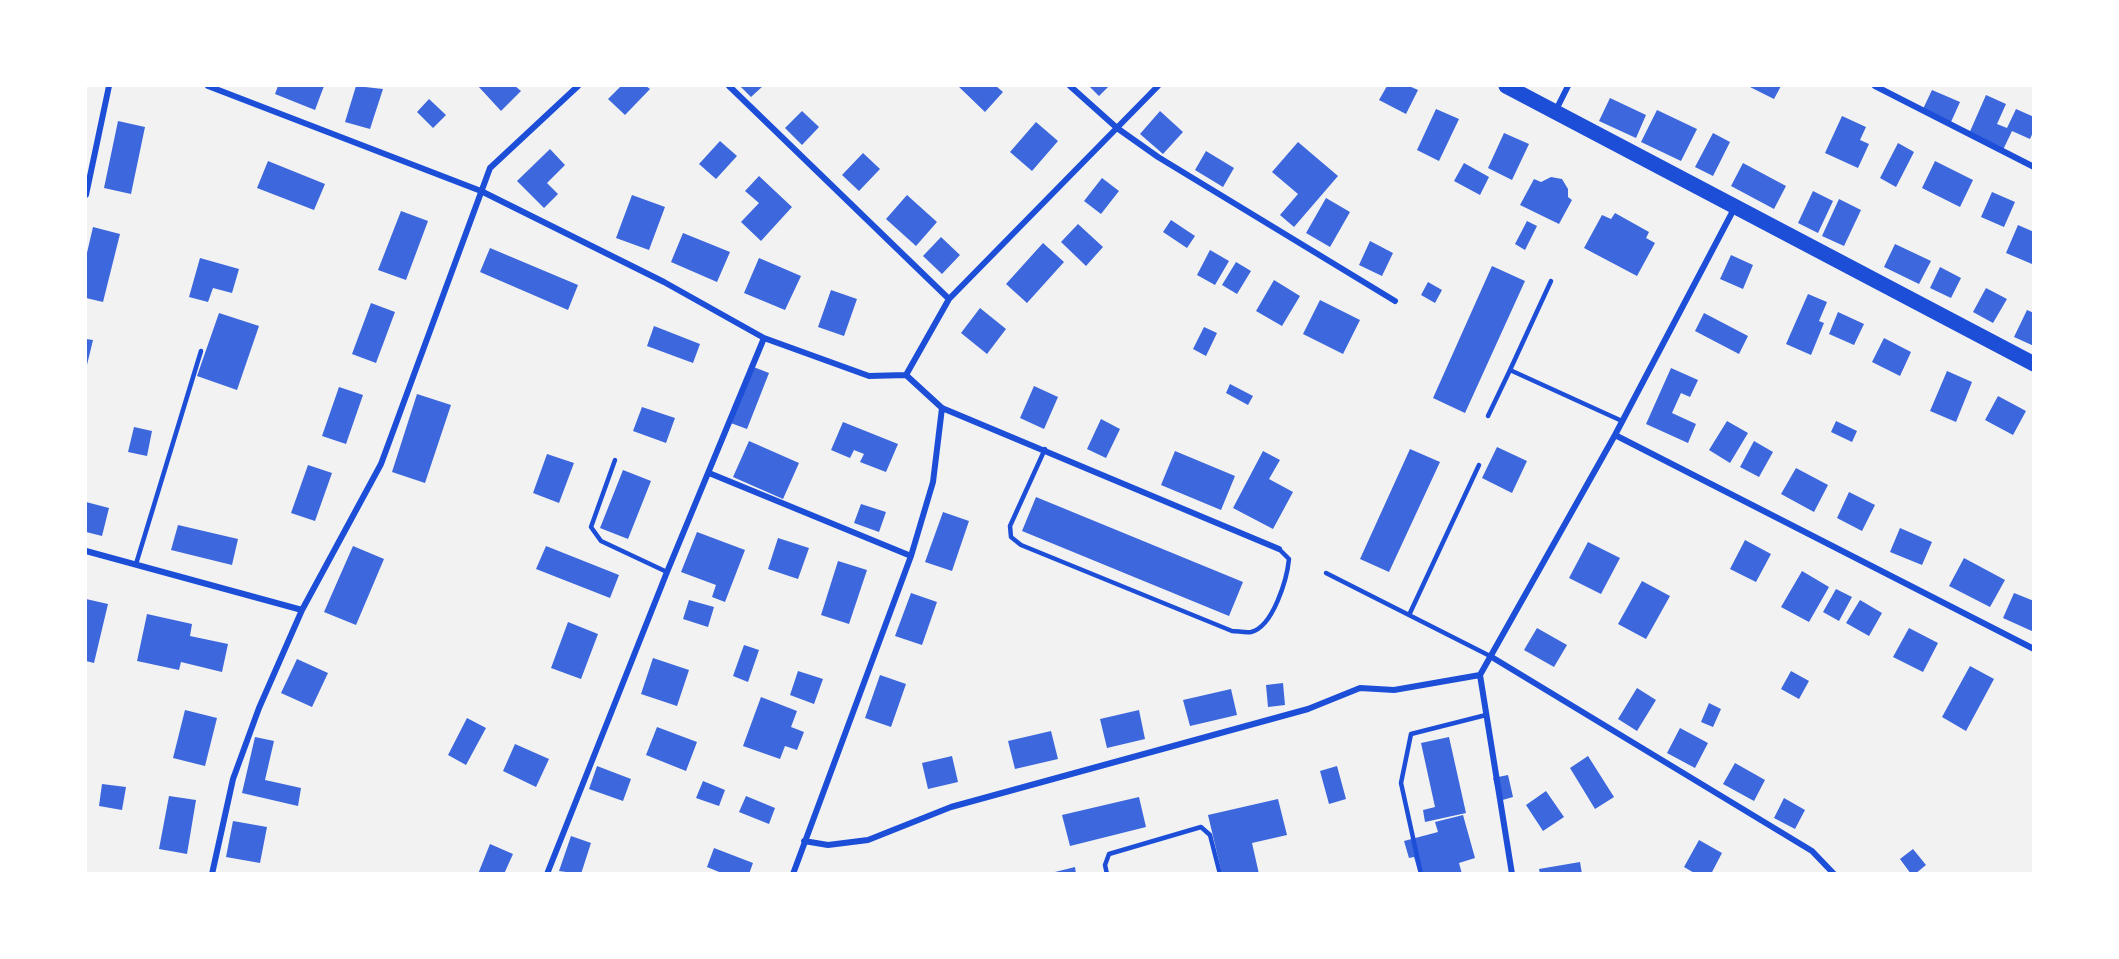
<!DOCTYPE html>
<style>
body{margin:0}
#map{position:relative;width:2119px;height:959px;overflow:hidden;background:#f2f2f2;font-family:"Source Sans 3",sans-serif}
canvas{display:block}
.frame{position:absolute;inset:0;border:87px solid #fff;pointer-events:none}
</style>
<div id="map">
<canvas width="2119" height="959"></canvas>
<div class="frame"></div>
</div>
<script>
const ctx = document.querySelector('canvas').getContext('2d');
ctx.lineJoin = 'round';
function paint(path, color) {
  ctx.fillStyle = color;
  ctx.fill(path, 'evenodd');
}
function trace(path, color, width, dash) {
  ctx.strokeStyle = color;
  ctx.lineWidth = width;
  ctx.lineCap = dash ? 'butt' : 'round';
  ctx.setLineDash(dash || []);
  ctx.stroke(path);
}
const building = new Path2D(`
 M 278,86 L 324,86 L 315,110 L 275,94 Z
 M 356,86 L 383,89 L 370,129 L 345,122 Z
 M 478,86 L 515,86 L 521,91 L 501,111 Z
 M 621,86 L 646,86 L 650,89 L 625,115 L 608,99 Z
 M 740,86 L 763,86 L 751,97 Z
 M 958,86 L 996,86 L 1003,92 L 985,112 Z
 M 1089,86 L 1109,86 L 1099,96 Z
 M 1387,86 L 1409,86 L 1418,90 L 1406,114 L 1379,100 Z
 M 1748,86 L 1781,86 L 1774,99 Z
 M 1932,90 L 1960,102 L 1951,122 L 1923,109 Z
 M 1986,95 L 2006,104 L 1997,124 L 2007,128 L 2016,109 L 2034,117 L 2034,130 L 2030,139 L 2012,131 L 2002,152 L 1968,136 Z
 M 1610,98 L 1646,115 L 1636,138 L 1599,121 Z
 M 429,99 L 446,115 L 433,128 L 417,112 Z
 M 1436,109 L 1459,119 L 1439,161 L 1417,150 Z
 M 1657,110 L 1697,129 L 1681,161 L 1641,142 Z
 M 802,111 L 819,127 L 802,145 L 785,128 Z
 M 1160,111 L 1183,132 L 1163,154 L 1140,134 Z
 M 1842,116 L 1866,127 L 1860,140 L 1869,144 L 1858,168 L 1825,153 Z
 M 118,121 L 145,127 L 131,194 L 104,188 Z
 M 1036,122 L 1058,141 L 1032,171 L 1010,152 Z
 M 1504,133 L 1529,144 L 1512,180 L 1488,168 Z
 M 1713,133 L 1730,142 L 1713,176 L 1695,167 Z
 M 720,141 L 737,156 L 716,179 L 699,164 Z
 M 1298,142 L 1338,176 L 1294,227 L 1280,215 L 1298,194 L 1272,172 Z
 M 1898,143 L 1914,152 L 1896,187 L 1880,178 Z
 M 550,149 L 565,165 L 547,183 L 558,194 L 544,208 L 517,181 Z
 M 1206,151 L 1234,168 L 1223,187 L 1195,170 Z
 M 863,153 L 880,169 L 859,191 L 842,175 Z
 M 268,161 L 325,184 L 314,210 L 257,188 Z
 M 1935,161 L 1973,180 L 1960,207 L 1922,188 Z
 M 1464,163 L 1489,177 L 1480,195 L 1454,181 Z
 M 1743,163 L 1786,186 L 1774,209 L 1731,186 Z
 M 759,176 L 792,207 L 761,241 L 741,222 L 759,203 L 745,191 Z
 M 1551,177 L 1562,179 L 1568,189 L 1568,197 L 1572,200 L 1559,224 L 1520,205 L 1534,179 L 1541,182 Z
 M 1102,178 L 1119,191 L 1101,214 L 1084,201 Z
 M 1813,191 L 1833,201 L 1818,233 L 1798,223 Z
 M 1992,192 L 2015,202 L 2004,227 L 1981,217 Z
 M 632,195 L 665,207 L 649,250 L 616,238 Z
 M 907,195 L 937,222 L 916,246 L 886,219 Z
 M 1326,198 L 1350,212 L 1330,247 L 1306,233 Z
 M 1839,199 L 1861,210 L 1844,246 L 1822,236 Z
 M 401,211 L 428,221 L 406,280 L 378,270 Z
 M 1615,213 L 1649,232 L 1646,238 L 1655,243 L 1637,276 L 1584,248 L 1602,215 L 1611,219 Z
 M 1171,220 L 1195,236 L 1187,248 L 1163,232 Z
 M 1527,221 L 1537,226 L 1525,250 L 1515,244 Z
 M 1078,224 L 1103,247 L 1086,266 L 1061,242 Z
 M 2018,225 L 2034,232 L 2032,264 L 2006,253 Z
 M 93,227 L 120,234 L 103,302 L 86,298 L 86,257 Z
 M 683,233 L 730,252 L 717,282 L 671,262 Z
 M 941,237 L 960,255 L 942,274 L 923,256 Z
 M 1370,241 L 1393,253 L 1382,276 L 1359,265 Z
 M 1043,243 L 1064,262 L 1027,303 L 1006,284 Z
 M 1895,244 L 1931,261 L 1919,284 L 1884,267 Z
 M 490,248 L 578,285 L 568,310 L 480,272 Z
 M 1210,250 L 1229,261 L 1215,285 L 1197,275 Z
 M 1731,255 L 1753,265 L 1743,289 L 1720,279 Z
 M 200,258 L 239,269 L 232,293 L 213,288 L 208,302 L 189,297 Z
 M 759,258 L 801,276 L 785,310 L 744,293 Z
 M 1236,262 L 1251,271 L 1237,294 L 1222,285 Z
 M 1492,266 L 1525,281 L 1465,413 L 1433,398 Z
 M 1940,267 L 1961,278 L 1951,298 L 1930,288 Z
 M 1274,280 L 1300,296 L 1282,326 L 1256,311 Z
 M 1428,282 L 1442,290 L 1435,303 L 1421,295 Z
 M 1986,288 L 2007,299 L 1993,323 L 1973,312 Z
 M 831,290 L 857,299 L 844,336 L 818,327 Z
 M 1808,294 L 1827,302 L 1819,321 L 1824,323 L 1811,355 L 1786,344 Z
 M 1320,300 L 1360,320 L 1343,354 L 1303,334 Z
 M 371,303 L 395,312 L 376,363 L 352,354 Z
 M 980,308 L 1006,329 L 987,354 L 961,333 Z
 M 2027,310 L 2034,313 L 2034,346 L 2014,337 Z
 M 1838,312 L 1864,324 L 1854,345 L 1829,334 Z
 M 219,313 L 259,326 L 237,390 L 197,376 Z
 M 1704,313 L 1748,336 L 1739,354 L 1695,331 Z
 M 654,326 L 700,344 L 693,363 L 647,346 Z
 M 1204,327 L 1217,333 L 1206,356 L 1193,349 Z
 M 1884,338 L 1911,352 L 1900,376 L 1872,362 Z
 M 86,339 L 93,340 L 86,369 Z
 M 751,366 L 769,373 L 747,429 L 728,422 Z
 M 1671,368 L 1698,380 L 1690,397 L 1681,393 L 1672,413 L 1696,424 L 1688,443 L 1646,424 Z
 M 1947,371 L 1972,382 L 1956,422 L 1930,411 Z
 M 1230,384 L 1253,396 L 1248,405 L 1226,393 Z
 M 1034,386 L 1058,397 L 1044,429 L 1020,418 Z
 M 339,387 L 363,395 L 346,444 L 322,436 Z
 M 417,394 L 451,405 L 425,483 L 392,472 Z
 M 1998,396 L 2026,411 L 2013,435 L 1985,420 Z
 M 642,407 L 675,418 L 666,443 L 633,431 Z
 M 1101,419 L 1120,429 L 1106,458 L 1087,449 Z
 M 1727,421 L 1748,433 L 1730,463 L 1709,450 Z
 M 1836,421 L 1857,431 L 1852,442 L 1831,432 Z
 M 843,422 L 898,444 L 886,472 L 860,462 L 864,454 L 854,450 L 850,458 L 831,450 Z
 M 134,427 L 152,431 L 147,456 L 128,452 Z
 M 749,441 L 799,463 L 783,499 L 733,477 Z
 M 1754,441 L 1773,452 L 1759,477 L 1740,467 Z
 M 1497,447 L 1527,461 L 1512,493 L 1482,478 Z
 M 1410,449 L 1440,462 L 1389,572 L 1360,559 Z
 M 1175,451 L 1235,476 L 1221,510 L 1161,485 Z
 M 1263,451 L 1280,460 L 1269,479 L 1293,492 L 1273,529 L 1233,508 Z
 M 547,454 L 574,463 L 559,503 L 533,493 Z
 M 308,465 L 332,473 L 315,521 L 291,513 Z
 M 1796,468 L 1828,485 L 1814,512 L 1781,494 Z
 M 623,470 L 651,481 L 628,539 L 600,528 Z
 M 1849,492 L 1875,505 L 1862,531 L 1837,518 Z
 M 1036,497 L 1243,582 L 1229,616 L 1022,531 Z
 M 86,502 L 109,508 L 102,536 L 86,532 Z
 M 861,504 L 886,512 L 879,532 L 854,523 Z
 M 943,512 L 969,521 L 952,571 L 925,562 Z
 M 178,525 L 238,539 L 232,565 L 171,550 Z
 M 1900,528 L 1932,542 L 1922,565 L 1890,552 Z
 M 697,532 L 745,550 L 725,602 L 712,597 L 716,585 L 681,572 Z
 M 778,538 L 809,548 L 798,579 L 768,569 Z
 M 1745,540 L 1771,554 L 1756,582 L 1730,569 Z
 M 1588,542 L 1620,558 L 1601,594 L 1569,578 Z
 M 353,546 L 384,559 L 356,625 L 324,612 Z
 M 546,546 L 619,575 L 610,598 L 536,569 Z
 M 1964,558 L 2005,580 L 1990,607 L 1949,586 Z
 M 838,561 L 867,570 L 849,624 L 821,615 Z
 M 1802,571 L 1829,587 L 1809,622 L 1781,607 Z
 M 1642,581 L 1670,596 L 1646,639 L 1618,624 Z
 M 1836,589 L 1852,597 L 1839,621 L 1823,612 Z
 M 911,593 L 937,602 L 922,645 L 895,636 Z
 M 2014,593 L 2034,601 L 2034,632 L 2003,618 Z
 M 86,599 L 108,604 L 94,663 L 86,661 Z
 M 689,600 L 714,607 L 708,627 L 683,619 Z
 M 1860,600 L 1882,613 L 1869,636 L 1846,623 Z
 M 147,614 L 192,624 L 190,636 L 228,644 L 222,672 L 181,662 L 179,670 L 137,661 Z
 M 568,622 L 598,634 L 581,679 L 551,668 Z
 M 1537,628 L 1567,645 L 1554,667 L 1524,650 Z
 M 1909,628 L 1938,643 L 1923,672 L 1893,657 Z
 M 744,645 L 759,650 L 748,682 L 733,676 Z
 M 653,658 L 689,670 L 677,706 L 641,694 Z
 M 297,659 L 328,673 L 312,707 L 281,693 Z
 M 1970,666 L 1994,679 L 1966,731 L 1942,717 Z
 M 798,671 L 823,679 L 814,704 L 790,695 Z
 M 1791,671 L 1809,681 L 1799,699 L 1781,689 Z
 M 880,675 L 906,684 L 891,727 L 865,718 Z
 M 1283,683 L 1285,705 L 1268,707 L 1266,685 Z
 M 1637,688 L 1656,700 L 1637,731 L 1618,719 Z
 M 1231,689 L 1237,715 L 1190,726 L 1183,700 Z
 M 761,697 L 797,711 L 791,727 L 804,732 L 797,750 L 785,746 L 780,759 L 743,746 Z
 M 1709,703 L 1721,709 L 1713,727 L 1701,722 Z
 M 185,710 L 217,718 L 205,766 L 173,758 Z
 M 1139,710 L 1145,739 L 1107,748 L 1100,719 Z
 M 467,718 L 486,728 L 466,765 L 448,755 Z
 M 657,727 L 697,742 L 686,771 L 646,755 Z
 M 1680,728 L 1708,743 L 1695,768 L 1667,753 Z
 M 1051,731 L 1058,759 L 1015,769 L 1008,741 Z
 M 255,737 L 274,741 L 265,780 L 301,788 L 298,806 L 242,793 Z
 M 1449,737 L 1466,813 L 1425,822 L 1423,810 L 1435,807 L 1421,743 Z
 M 515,744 L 549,759 L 536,787 L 503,771 Z
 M 952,756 L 958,782 L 928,789 L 922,763 Z
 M 1588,756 L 1614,797 L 1595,809 L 1570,768 Z
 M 1735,763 L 1765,780 L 1754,801 L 1723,784 Z
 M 597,766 L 631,779 L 623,801 L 589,789 Z
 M 1337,766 L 1346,799 L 1329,804 L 1320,771 Z
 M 1508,775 L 1513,797 L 1499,801 L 1493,778 Z
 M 703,781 L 725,790 L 719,806 L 696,798 Z
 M 102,784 L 126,787 L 122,810 L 99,806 Z
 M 1546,791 L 1564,817 L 1543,831 L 1526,805 Z
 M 169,796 L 196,800 L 187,854 L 159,849 Z
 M 746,796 L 775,808 L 769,824 L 739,812 Z
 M 1139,797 L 1146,827 L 1070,846 L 1062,815 Z
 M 1784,798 L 1805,810 L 1795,829 L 1774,818 Z
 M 1278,799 L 1287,835 L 1252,843 L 1259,874 L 1222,874 L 1208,815 Z
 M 1463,815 L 1475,858 L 1459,863 L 1462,874 L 1419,874 L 1414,857 L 1409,858 L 1404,841 L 1438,832 L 1435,822 Z
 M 233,821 L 267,827 L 260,863 L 226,857 Z
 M 571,836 L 591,843 L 581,874 L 559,871 Z
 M 1699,840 L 1722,853 L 1711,874 L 1696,874 L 1684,867 Z
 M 490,844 L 513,854 L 504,874 L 478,874 Z
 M 714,848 L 753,863 L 749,874 L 724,874 L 707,867 Z
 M 1913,849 L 1926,865 L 1915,874 L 1911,874 L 1900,859 Z
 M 1580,862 L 1582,874 L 1540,874 L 1539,869 Z
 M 1075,867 L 1076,874 L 1051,874 L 1051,873 Z`);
const service = new Path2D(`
 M 1551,281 L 1510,370 L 1622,421
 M 1488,416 L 1510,370
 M 1045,449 L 1010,526 L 1011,537 L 1021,545 L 1232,631 C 1237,631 1246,633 1251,632 C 1273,627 1287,579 1289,559 L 1279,549
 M 615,460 L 591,527 L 601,541 L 667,572
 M 136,564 L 201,351
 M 1326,573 L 1490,656
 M 1410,613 L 1479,465
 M 1107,874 L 1105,865 L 1109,854 L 1201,827 L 1210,835 L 1220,874
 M 1421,874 L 1401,783 L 1411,734 L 1486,715`);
const minor = new Path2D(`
 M 208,86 L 481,191 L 664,282 L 764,338 L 869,376 L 906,375 L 942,408 L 1279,549
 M 729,86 L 949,299
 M 1070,86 L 1117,128 L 1158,157 L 1395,301
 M 1875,86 L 2034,167
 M 1555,112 L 1568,86
 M 86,195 L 109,86
 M 906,375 L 949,299 L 1158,86
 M 1615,435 L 2034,649
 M 709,473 L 911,556
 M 86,551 L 302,610
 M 1490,656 L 1812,851 L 1834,874
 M 804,841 L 828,845 L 868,840 L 951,807 L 1308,709 L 1360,688 L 1394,690 L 1480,675
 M 212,874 L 233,779 L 259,708 L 302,610 L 381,464 L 490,168 L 578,86
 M 547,874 L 667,572 L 764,338
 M 793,874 L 911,556 L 933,482 L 942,408
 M 1512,874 L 1480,675 L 1615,435 L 1735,207`);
const primary = new Path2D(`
 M 1506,86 L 2034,364`);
paint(building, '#3d67dc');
trace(service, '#1d4ed8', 4.5);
trace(minor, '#1d4ed8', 6);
trace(primary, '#1d4ed8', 15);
</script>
